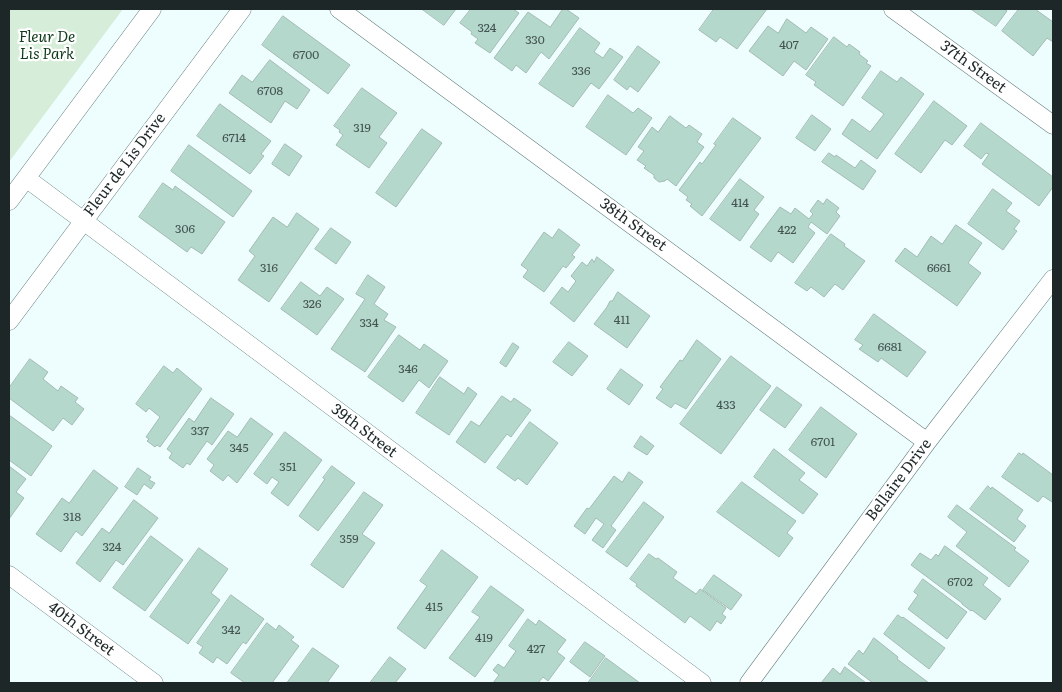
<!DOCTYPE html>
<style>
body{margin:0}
#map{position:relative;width:1062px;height:692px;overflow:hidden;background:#eefefe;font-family:Literata,serif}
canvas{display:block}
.frame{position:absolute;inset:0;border:10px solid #1d2727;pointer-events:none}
</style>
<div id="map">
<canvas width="1062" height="692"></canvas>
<div class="frame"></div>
</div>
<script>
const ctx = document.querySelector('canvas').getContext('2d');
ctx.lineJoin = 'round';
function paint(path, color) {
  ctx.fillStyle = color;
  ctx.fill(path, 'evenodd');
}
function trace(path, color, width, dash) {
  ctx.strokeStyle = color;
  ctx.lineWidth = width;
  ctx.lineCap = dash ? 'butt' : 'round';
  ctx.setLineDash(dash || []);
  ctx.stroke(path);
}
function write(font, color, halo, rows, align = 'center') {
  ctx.font = font + ' Literata,serif';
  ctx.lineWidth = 4.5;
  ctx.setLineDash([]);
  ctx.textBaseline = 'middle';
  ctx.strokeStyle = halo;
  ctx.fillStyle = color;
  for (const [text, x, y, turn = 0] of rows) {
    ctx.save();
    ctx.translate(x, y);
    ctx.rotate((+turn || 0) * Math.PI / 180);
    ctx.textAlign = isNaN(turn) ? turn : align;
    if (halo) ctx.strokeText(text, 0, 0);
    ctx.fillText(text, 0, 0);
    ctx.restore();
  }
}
const green = new Path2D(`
 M 9,9 L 123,9 L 9,162 Z`);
const building = new Path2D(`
 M 422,9 L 456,9 L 444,25 Z
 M 471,9 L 513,9 L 519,13 L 490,53 L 475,43 L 478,39 L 471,34 L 472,32 L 460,23 Z
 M 563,9 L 566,9 L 579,18 L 549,59 L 541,52 L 526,73 L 516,65 L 512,71 L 494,58 L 528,12 L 550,27 Z
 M 714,9 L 767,9 L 737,49 L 720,37 L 716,42 L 699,30 Z
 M 971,9 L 1004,9 L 1007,11 L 996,26 Z
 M 1019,9 L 1035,9 L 1053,22 L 1053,42 L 1047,38 L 1033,56 L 1002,31 Z
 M 283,16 L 350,65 L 328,94 L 262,45 Z
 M 787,19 L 806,33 L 811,27 L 828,39 L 806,70 L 794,61 L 783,76 L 749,51 L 768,26 L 778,33 Z
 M 580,28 L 600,43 L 594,52 L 603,58 L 610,48 L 623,57 L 599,89 L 591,83 L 573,107 L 539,84 Z
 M 834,37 L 847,47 L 849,44 L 860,52 L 859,54 L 868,61 L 866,63 L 871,66 L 843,106 L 814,85 L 816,82 L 806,75 Z
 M 638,46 L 660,62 L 638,92 L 630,86 L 627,90 L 614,80 Z
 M 270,60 L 310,90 L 297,109 L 285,101 L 271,123 L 229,93 L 242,75 L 252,82 Z
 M 881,71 L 897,82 L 901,77 L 924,94 L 877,159 L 842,134 L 852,119 L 870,132 L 884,114 L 862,98 Z
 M 362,88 L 397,113 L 379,137 L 387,143 L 369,168 L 336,145 L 343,135 L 339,132 L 340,130 L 334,126 Z
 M 608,95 L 633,113 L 638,108 L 652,118 L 626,155 L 586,127 Z
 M 934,101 L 967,126 L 952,145 L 945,140 L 921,173 L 895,154 Z
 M 220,104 L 271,141 L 261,154 L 264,156 L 250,174 L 197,136 Z
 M 812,115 L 831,129 L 815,151 L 796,138 Z
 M 670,116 L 686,128 L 689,125 L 702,134 L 697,142 L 704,147 L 676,186 L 667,179 L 665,181 L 659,182 L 654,178 L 654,175 L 644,168 L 646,166 L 637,160 L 644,151 L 638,147 L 652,127 L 658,132 Z
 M 733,118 L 761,138 L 702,216 L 690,206 L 692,204 L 686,200 L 688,197 L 679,190 L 700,162 L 702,164 L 716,145 L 714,144 Z
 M 981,123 L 1053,177 L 1053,187 L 1039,206 L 982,164 L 989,154 L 986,153 L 981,159 L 964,146 Z
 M 422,129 L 442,143 L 396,207 L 376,193 Z
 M 285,144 L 302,156 L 289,176 L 272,164 Z
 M 189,145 L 252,191 L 233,217 L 171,171 Z
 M 829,153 L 835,157 L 836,155 L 855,168 L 861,160 L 876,171 L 863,190 L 822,162 Z
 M 740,179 L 764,197 L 754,210 L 759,214 L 740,241 L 710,219 Z
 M 163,183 L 173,190 L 175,186 L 225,222 L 202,254 L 191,247 L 187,252 L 139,217 Z
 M 993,189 L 1012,203 L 1006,211 L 1020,221 L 1014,229 L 1017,231 L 1003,250 L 968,224 Z
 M 827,199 L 839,208 L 836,212 L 840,216 L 827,234 L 811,222 L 808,227 L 815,233 L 793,263 L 778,252 L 771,262 L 750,247 L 780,207 L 791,214 L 795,208 L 809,219 L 813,214 L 810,211 L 818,200 L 823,204 Z
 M 297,213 L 319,229 L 269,302 L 238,280 L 255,256 L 249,251 L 273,217 L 287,227 Z
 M 956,225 L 982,243 L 968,263 L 981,273 L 957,306 L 895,261 L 905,248 L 917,257 L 931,236 L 942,244 Z
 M 331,228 L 351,242 L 336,264 L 315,249 Z
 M 559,229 L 580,245 L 572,255 L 575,257 L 566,268 L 563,266 L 544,292 L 523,277 L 528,270 L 521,265 L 544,232 L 552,238 Z
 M 831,234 L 845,244 L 844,246 L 865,261 L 843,290 L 835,284 L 824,297 L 811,287 L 807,291 L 795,283 Z
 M 597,257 L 614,270 L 574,322 L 550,303 L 562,287 L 568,292 L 576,281 L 571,276 L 582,262 L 587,266 L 592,259 L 594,262 Z
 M 368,275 L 385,287 L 374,304 L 388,314 L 384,320 L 396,327 L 365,372 L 331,349 L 365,299 L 356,294 Z
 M 301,282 L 320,296 L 327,287 L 344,299 L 317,335 L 281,309 Z
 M 618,292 L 650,316 L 627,348 L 594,324 L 607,307 L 610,301 L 612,301 Z
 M 874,314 L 926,352 L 907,377 L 881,358 L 878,362 L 859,349 L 863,345 L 855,340 Z
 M 399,335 L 420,350 L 424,344 L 448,361 L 429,388 L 419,380 L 403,402 L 368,377 Z
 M 697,340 L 721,359 L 686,409 L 675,403 L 671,408 L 656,398 L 663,389 L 660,387 L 680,360 L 682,361 Z
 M 569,342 L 588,356 L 572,376 L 553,362 Z
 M 513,343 L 519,347 L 506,367 L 500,363 Z
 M 731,356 L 771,386 L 721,454 L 680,424 Z
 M 30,359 L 48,372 L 43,379 L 58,391 L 61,386 L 78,398 L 75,402 L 84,409 L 72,425 L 63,418 L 53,431 L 9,398 L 9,388 Z
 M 164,366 L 173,373 L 177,368 L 202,389 L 160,447 L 157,445 L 155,447 L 147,441 L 149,439 L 146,437 L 160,417 L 149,408 L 146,412 L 136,404 Z
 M 621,369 L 643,385 L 629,405 L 607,389 Z
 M 440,377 L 464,394 L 468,387 L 477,394 L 449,435 L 416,413 Z
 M 777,387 L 802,405 L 785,428 L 760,410 Z
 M 502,396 L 511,402 L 514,398 L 531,410 L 511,437 L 507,434 L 485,463 L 456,442 L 471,421 L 479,426 Z
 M 211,398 L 234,414 L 212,445 L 207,441 L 190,465 L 187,463 L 183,468 L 169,458 L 172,453 L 167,449 L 189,418 L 194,422 Z
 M 821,407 L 857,434 L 826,478 L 789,450 Z
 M 9,415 L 52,446 L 31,476 L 9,460 Z
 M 251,418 L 273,434 L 237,483 L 228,475 L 223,481 L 210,471 L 214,465 L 207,459 L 228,431 L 237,437 Z
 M 530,422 L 558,443 L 527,485 L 518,478 L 515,481 L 497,468 Z
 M 285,432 L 322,460 L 288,506 L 271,493 L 279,482 L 272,477 L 267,484 L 254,474 Z
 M 641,436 L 654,446 L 647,455 L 634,447 Z
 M 774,449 L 805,473 L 799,480 L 818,494 L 803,514 L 754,477 Z
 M 1019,453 L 1022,455 L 1023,453 L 1053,475 L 1053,499 L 1052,502 L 1043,496 L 1038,502 L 1002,477 Z
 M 9,466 L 26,479 L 16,492 L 24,498 L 9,519 Z
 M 332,466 L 355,483 L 318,531 L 299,516 L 325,479 L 323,478 Z
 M 138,468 L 151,477 L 149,480 L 155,483 L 151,489 L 144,484 L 137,495 L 125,487 Z
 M 94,470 L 118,488 L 82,536 L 76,531 L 61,552 L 36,534 L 62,498 L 69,503 Z
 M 629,472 L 643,482 L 611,526 L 616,530 L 603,548 L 592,540 L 604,524 L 596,518 L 585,534 L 574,526 L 587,508 L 589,509 L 614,476 L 622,482 Z
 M 742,482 L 796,521 L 787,533 L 793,538 L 779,557 L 717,512 Z
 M 988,486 L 991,489 L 992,487 L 1023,510 L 1017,519 L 1026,526 L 1014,542 L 970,509 Z
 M 364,492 L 383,505 L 362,534 L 375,543 L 343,588 L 311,565 Z
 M 134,500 L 158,518 L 123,565 L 116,560 L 100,582 L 76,563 L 102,528 L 109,533 Z
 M 644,502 L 664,517 L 627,567 L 606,552 Z
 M 957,505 L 1016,548 L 1014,550 L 1029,561 L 1009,587 L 956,546 L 967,532 L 948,517 Z
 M 151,536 L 183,560 L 145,611 L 113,588 Z
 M 945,546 L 988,578 L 983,585 L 1001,599 L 985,620 L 972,610 L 971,611 L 962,604 L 962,603 L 911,565 L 920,553 L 931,560 L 936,554 L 938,556 Z
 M 199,548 L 228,569 L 211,593 L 220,600 L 188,644 L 150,617 Z
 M 442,550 L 478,577 L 425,649 L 397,628 L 427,586 L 420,581 Z
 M 649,554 L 656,559 L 658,558 L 677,572 L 673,578 L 696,594 L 700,589 L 726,608 L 722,614 L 726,617 L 721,624 L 717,621 L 710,631 L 690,616 L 685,623 L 636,586 L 637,584 L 630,579 Z
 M 714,575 L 742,595 L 731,610 L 703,590 Z
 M 923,579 L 967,612 L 947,639 L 908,609 L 918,595 L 914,592 Z
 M 491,586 L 524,610 L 475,677 L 449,658 L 480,617 L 472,612 Z
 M 231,595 L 264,619 L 246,644 L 243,642 L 227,664 L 217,657 L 213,663 L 199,653 L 203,647 L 197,643 Z
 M 898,615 L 902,618 L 903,617 L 945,648 L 929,669 L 884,634 Z
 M 528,619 L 536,625 L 539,620 L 566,640 L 557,652 L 565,658 L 548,681 L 543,677 L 538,683 L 493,683 L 499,675 L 493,670 L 498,664 L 504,668 L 516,651 L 509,646 Z
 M 267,623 L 276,630 L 279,625 L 294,637 L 291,640 L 299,646 L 272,683 L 245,683 L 231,673 Z
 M 874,638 L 898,657 L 897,659 L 929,683 L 873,683 L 848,664 L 859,650 L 863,654 Z
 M 585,642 L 605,656 L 590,677 L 570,662 Z
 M 313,648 L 339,666 L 327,683 L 287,683 Z
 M 390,657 L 406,669 L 395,683 L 370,683 Z
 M 606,658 L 640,683 L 588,683 Z
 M 845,667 L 866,683 L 821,683 L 833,668 L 840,674 Z`);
const minor = new Path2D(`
 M 339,9 L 927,442
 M 893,9 L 1053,125
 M 26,178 L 702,683
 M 9,201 L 152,9
 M 9,321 L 242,9
 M 9,575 L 154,683
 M 749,683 L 927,442 L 1053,279`);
const numberNames = [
 ["324",487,28],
 ["330",535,40],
 ["407",789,45],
 ["6700",306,55],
 ["336",581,71],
 ["6708",270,91],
 ["319",362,128],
 ["6714",234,138],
 ["414",740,203],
 ["306",185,229],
 ["422",787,230],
 ["316",269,268],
 ["6661",939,268],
 ["326",312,304],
 ["411",622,320],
 ["334",369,323],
 ["6681",890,347],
 ["346",408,369],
 ["433",726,405],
 ["337",200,431],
 ["6701",823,442],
 ["345",239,448],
 ["351",288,467],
 ["318",72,517],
 ["359",349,539],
 ["324",112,547],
 ["6702",960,582],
 ["415",434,607],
 ["342",231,630],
 ["419",484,638],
 ["427",536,649]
];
const parkNames = [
 ["Fleur De",47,38],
 ["Lis Park",47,55]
];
const streetNames = [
 ["37th Street",973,67,36],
 ["Fleur de Lis Drive",125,165,-53],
 ["38th Street",633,225,36],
 ["39th Street",364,431,37],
 ["Bellaire Drive",899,480,-53],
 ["40th Street",81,629,37]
];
paint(green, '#d6edd9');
paint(building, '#b4d8cb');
trace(building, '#a4bbb3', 1);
trace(minor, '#667e7d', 19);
trace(minor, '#fff', 18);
write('12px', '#435350', null, numberNames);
write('italic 15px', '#0f3a1b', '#fff', parkNames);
write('15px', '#1d2727', '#fff', streetNames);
</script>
